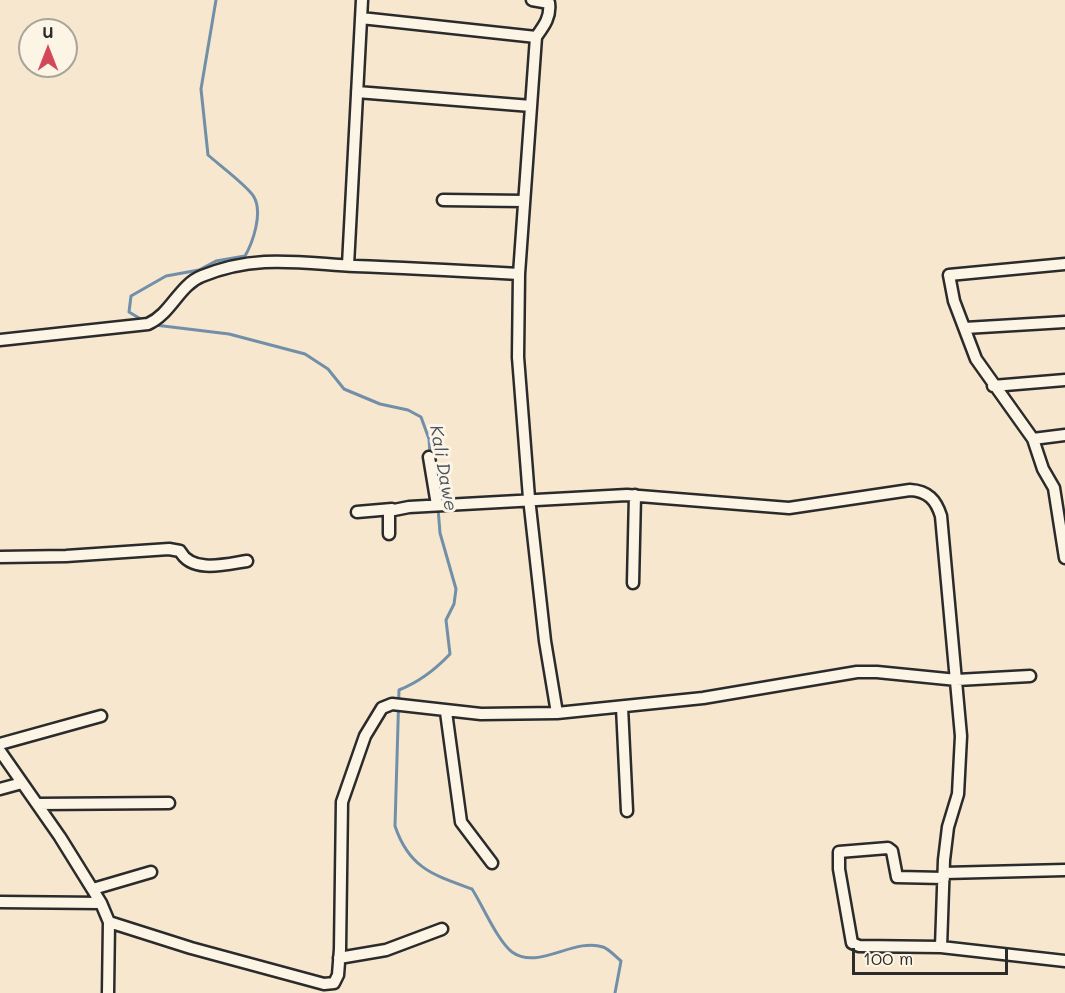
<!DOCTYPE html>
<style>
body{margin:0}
#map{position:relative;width:1065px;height:993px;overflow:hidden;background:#f6e7ce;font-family:Mali,sans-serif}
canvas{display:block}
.north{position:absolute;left:18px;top:18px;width:60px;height:60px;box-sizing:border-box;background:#fcf5e5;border:2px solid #a8a49b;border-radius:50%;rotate:0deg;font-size:16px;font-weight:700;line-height:24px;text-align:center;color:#2b2b2b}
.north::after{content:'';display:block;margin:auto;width:21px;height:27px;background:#d1495b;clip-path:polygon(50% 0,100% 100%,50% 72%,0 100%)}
.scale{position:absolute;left:852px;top:948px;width:156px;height:27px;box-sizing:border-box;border:3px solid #2b2b2b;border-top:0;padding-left:8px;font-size:18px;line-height:21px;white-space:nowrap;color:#2b2b2b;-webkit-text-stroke:4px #fcf5e5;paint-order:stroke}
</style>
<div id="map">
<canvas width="1065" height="993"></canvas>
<div class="north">U</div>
<div class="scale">100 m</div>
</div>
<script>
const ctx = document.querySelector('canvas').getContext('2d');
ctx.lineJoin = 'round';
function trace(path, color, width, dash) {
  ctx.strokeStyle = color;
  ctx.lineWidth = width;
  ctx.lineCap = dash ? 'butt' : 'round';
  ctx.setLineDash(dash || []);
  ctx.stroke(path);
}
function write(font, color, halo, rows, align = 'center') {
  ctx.font = font + ' Mali,sans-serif';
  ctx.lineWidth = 6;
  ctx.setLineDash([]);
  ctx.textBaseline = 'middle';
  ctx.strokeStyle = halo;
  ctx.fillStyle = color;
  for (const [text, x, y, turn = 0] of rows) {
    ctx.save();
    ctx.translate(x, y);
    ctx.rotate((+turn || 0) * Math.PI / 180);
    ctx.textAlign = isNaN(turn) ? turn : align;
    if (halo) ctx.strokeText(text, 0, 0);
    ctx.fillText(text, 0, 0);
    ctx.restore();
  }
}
const stream = new Path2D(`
 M 144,321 L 129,312 L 131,296 L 166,276 L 199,270 L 216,261 L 245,256 C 253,242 263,213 254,197 C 249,187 218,164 208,155 L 201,89 L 216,0
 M 155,325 L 229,334 L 305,354 L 328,369 L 344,389 L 380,404 L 408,410 L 421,417 L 429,439 L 430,454
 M 438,508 L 440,533 L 456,589 L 454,604 L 446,620 L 450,654 C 435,670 419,682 399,690 L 395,826 C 409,868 433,875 472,889 C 483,906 497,940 512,952 C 538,971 574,937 603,947 C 609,949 616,957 621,961 L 615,993`);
const minor = new Path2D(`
 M 532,0 L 549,3 C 551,17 544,26 536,37
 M 361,18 L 536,37 L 519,274 L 518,357 L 529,498 L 545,641 L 557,713
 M 357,92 L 531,106
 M 443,200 L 524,201
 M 1065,264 L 949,275 L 954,301 L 976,359 L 1033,439 L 1043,469 L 1054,488 L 1065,558
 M 348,265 L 362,0
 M 965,328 L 1065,322
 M 0,340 L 148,324 C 171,314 179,285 202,276 C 256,254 299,263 355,266 C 409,268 464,271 519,274
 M 993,386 L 1065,380
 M 1033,439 L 1065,435
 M 429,457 L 437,505
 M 357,512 L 392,509
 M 389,534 L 389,511 L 409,507 L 627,495 L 789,508 L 910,490 C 928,491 936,500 941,516 L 961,736 L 958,794 L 948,827 L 944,860 L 941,947
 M 0,557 L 66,556 L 169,549 L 180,551 C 192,574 227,564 247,561
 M 633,583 L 635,495
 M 622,707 L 627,811
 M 446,712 L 461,822 L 492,863
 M 0,744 L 101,716
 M 0,751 L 60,837 L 101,903 L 109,922 L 108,993
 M 0,789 L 22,783
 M 37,804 L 169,803
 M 944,873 L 1065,870
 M 944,878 L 897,877 L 892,851 L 888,848 L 839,852 L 839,869 L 852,943 L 859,946 L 941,947 L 1065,961
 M 93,889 L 151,872
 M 0,902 L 101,903
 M 109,922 L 191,948 L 324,984 L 334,983 L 338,975 L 340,949 L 342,802 L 365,736 L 382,708 L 392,704 L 481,714 L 557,713 L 703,698 L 857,672 L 877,672 L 957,680 L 1030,676
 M 339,958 L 386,950 L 442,929`);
const waterNames = [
 ["Kali Dawe",443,468,80]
];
trace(stream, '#718fa8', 3);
trace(minor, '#2b2b2b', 15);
trace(minor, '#fcf5e5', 10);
write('italic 18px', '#48545f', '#fcf5e5', waterNames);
</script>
